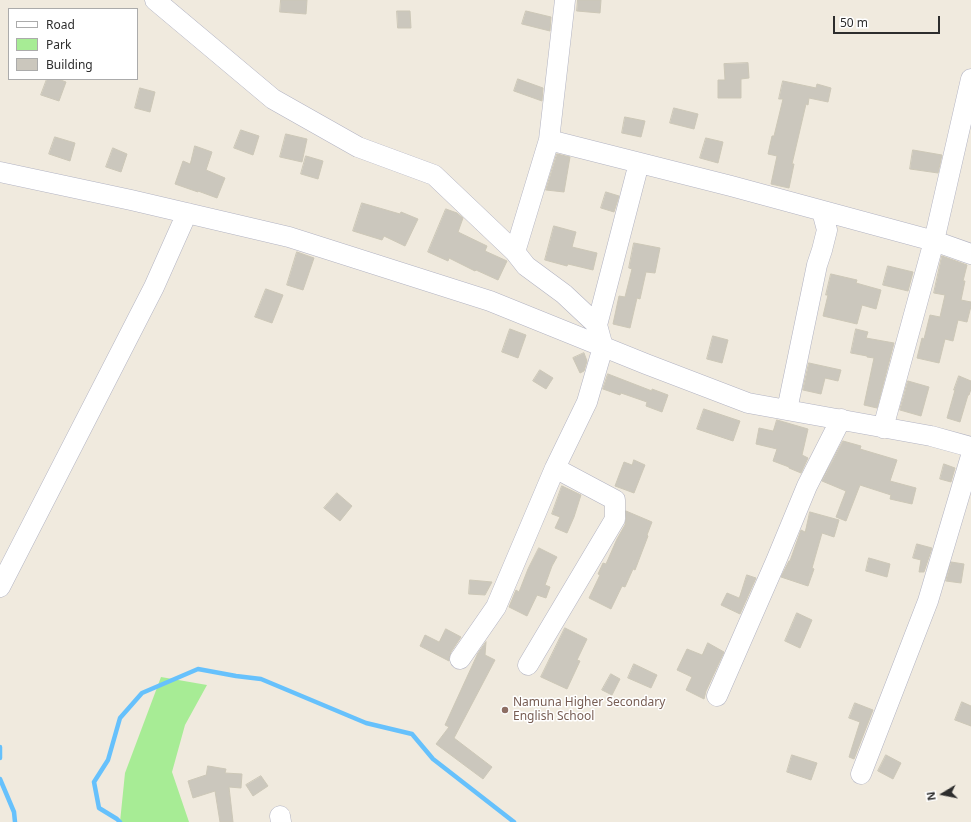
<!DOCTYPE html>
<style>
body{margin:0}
#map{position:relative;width:971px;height:822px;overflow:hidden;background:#f0eade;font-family:"Noto Sans",sans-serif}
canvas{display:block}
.legend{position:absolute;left:8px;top:8px;width:130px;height:72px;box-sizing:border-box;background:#fff;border:1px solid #ababab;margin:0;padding:5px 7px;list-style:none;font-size:12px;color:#2d2d2d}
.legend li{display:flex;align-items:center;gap:8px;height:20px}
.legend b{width:20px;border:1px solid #ababab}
.north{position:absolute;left:923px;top:774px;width:40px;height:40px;-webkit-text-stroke:3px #fff;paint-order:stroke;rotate:260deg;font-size:11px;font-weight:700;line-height:16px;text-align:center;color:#2d2d2d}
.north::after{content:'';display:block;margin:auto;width:14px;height:18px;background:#2d2d2d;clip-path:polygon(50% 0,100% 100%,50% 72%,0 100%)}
.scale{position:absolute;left:833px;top:16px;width:107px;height:18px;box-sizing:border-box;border:2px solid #2d2d2d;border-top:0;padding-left:5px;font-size:12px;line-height:14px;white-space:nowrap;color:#2d2d2d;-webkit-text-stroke:3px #fff;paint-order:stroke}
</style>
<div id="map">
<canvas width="971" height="822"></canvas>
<ul class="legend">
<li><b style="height:5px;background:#fff"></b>Road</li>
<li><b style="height:11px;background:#a7ec95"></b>Park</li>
<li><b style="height:11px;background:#cbc7bd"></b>Building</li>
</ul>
<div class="north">N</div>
<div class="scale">50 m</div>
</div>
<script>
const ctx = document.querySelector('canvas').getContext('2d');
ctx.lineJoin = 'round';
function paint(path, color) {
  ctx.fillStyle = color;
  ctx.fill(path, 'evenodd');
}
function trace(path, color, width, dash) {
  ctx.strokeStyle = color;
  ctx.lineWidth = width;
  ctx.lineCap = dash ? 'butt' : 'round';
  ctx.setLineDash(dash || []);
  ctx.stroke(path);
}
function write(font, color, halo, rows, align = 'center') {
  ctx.font = font + ' "Noto Sans",sans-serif';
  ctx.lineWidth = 3;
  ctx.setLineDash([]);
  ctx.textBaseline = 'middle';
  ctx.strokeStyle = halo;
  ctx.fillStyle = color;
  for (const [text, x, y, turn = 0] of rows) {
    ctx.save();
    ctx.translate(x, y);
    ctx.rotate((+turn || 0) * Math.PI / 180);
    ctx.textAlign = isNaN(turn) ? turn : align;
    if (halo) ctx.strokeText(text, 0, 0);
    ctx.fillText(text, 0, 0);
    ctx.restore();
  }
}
const green = new Path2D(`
 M 161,677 L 207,685 L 185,725 L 172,772 L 189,822 L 120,822 L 125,773 Z`);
const stream = new Path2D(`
 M 0,747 L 0,758
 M 0,779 L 14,812 L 15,822
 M 120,822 L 117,819 L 99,808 L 94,782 L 108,760 L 120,718 L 142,693 L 198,669 L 236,676 L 261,679 L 366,723 L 412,734 L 433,759 L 514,822`);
const building = new Path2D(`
 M 281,0 L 307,0 L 306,14 L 280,12 Z
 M 578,0 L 601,0 L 600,13 L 577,11 Z
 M 397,11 L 410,11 L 411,28 L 398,28 Z
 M 526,11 L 551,17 L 550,31 L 522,24 Z
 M 748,63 L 749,78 L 741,79 L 741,98 L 718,98 L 718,80 L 725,80 L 724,64 Z
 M 47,79 L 58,79 L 66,82 L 59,101 L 41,95 Z
 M 518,79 L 543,88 L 542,101 L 514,91 Z
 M 783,81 L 816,88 L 817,84 L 831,88 L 828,102 L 809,98 L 808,105 L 806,104 L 792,164 L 794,164 L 789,188 L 771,184 L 777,156 L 768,154 L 772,136 L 774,136 L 783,99 L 779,99 Z
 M 140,88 L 155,92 L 150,112 L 135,108 Z
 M 674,108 L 698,114 L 694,129 L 670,123 Z
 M 625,117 L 645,121 L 641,137 L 622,133 Z
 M 241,130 L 259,136 L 253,155 L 234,148 Z
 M 286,134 L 307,139 L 302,162 L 280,157 Z
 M 55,137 L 75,143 L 70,161 L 49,154 Z
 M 706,138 L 723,142 L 718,163 L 700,158 Z
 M 195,146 L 212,152 L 206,170 L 225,178 L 217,198 L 198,191 L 198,192 L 175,184 L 183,161 L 190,164 Z
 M 113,148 L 127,154 L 121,172 L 106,167 Z
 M 913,150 L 942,155 L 938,173 L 910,169 Z
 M 557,154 L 570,157 L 564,192 L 546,190 Z
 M 306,156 L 323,161 L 318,179 L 301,174 Z
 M 606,192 L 619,196 L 614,212 L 601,208 Z
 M 362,203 L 400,214 L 401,212 L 418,219 L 405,246 L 384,236 L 382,240 L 353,231 Z
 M 446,209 L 457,213 L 463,218 L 458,232 L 487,246 L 485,251 L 507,261 L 498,280 L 476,270 L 475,271 L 449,258 L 448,261 L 428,252 Z
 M 554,226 L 576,232 L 572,247 L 597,253 L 593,270 L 568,264 L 567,266 L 545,260 Z
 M 634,243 L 660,248 L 655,273 L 646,272 L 640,299 L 637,298 L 630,328 L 613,324 L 619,296 L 625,297 L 632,269 L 629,268 Z
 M 297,252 L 314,258 L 303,290 L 287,285 Z
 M 942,256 L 967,265 L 963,281 L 965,281 L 961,300 L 971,302 L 971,306 L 967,322 L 958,320 L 953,341 L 945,339 L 939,363 L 917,358 L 922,338 L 924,339 L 930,315 L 940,317 L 945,295 L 934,293 Z
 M 888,266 L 913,272 L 908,291 L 883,285 Z
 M 831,274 L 857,280 L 856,283 L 881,290 L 876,309 L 862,305 L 857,324 L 823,316 L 828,295 L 826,295 Z
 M 266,289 L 283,295 L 272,323 L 255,317 Z
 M 510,329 L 526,335 L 518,358 L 502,352 Z
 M 856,329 L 868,332 L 866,338 L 894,343 L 877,408 L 864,405 L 874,358 L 867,357 L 867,356 L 851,353 Z
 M 713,336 L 728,340 L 722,363 L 707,359 Z
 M 584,353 L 587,361 L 584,371 L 580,373 L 573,358 Z
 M 809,363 L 841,370 L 838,381 L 825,378 L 821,394 L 803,390 Z
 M 540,370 L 553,378 L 546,389 L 533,381 Z
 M 608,374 L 652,391 L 652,389 L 668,395 L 662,412 L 646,406 L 647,402 L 621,393 L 620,395 L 603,389 Z
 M 959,376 L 971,381 L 971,389 L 969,395 L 968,395 L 960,422 L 947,418 L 955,390 L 954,390 Z
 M 908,381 L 929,387 L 921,416 L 900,410 Z
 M 704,409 L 740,421 L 733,441 L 697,429 Z
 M 777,420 L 808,429 L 802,455 L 808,458 L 801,473 L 789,468 L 789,467 L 773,461 L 777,449 L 756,444 L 759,428 L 773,431 Z
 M 843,441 L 861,446 L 860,449 L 897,460 L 890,481 L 916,488 L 912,504 L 890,499 L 891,495 L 860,485 L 846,521 L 836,517 L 846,491 L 822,481 Z
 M 634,460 L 645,465 L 634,493 L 615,486 L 624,462 L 632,465 Z
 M 944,464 L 955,468 L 951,482 L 940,479 Z
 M 562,486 L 581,495 L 574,517 L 567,533 L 555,528 L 560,517 L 552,514 Z
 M 337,493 L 352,506 L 340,521 L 324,508 Z
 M 626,511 L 652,522 L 647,535 L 648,536 L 635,570 L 633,569 L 625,587 L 622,586 L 611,609 L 589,598 L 600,575 L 598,574 L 603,563 L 606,564 L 617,539 L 625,525 L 626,519 Z
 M 810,512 L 839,520 L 834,537 L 822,533 L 812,568 L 814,569 L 808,586 L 781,577 L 789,561 L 790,561 L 801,530 L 805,532 Z
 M 917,544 L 932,548 L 924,572 L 919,572 L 921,560 L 913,558 Z
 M 539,548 L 557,557 L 552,566 L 545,585 L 550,587 L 546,598 L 537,595 L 527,616 L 509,607 L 516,590 L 519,592 L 528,569 Z
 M 869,558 L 890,564 L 887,577 L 866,571 Z
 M 951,562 L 964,564 L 961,583 L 946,581 Z
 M 747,575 L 756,578 L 740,614 L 721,605 L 727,593 L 739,598 Z
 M 470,580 L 492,582 L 485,595 L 469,594 Z
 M 797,613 L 812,620 L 800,648 L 785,641 Z
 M 565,628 L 587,639 L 577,660 L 580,661 L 567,689 L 541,677 Z
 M 446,629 L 461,637 L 451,652 L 449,658 L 449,661 L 420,646 L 425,635 L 439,642 Z
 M 486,642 L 485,655 L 495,660 L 454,738 L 492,767 L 483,779 L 436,744 L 449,727 L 445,725 L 478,653 Z
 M 708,643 L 724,652 L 706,691 L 704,699 L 686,690 L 692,677 L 677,670 L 687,649 L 702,655 Z
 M 634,664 L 657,675 L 651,688 L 628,678 Z
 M 611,674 L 620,679 L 612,695 L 602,690 Z
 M 962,702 L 971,706 L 971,726 L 955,720 Z
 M 855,703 L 873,710 L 854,759 L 849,757 L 860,722 L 849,718 Z
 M 792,755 L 817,763 L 811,780 L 787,772 Z
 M 886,755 L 901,763 L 893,779 L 878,771 Z
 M 208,766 L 226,769 L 225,773 L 242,774 L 241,788 L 229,787 L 233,822 L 220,822 L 215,791 L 193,798 L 188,781 L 206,775 Z
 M 261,776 L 268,786 L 253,796 L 246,785 Z`);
const minor = new Path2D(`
 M 155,0 L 273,99 L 358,147 L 434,175 L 515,252 L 526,266 L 564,294 L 597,325 L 603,347 L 587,402 L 555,468 L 496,607 L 460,659
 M 549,140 L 731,186 L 934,241 L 971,254
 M 0,172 L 131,200 L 289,237 L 490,301 L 646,364 L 748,403 L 931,436 L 971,447
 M 515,252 L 549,140 L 565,0
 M 597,325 L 639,163
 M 787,410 L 817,265 L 822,250 L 827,230 L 822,211
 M 883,428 L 934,241 L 971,79
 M 0,587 L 154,287 L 187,213
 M 528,665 L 615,519 L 615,500 L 555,468
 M 717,696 L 776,561 L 807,486 L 841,419
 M 861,774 L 928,601 L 971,456
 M 280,816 L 281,822`);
const markers = [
 [505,710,4,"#8d6e63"]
];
const educationNames = [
 ["Namuna Higher Secondary",513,703],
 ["English School",513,717]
];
paint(green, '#a7ec95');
trace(stream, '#66c1fc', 4.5);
paint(building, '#cbc7bd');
trace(building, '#ccc7b7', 1);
trace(minor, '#b2b3c2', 21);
trace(minor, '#fff', 20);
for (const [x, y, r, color] of markers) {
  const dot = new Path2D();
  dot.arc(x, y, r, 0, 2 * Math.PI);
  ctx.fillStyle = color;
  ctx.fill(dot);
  trace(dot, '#fff', 1.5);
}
write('12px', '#785e54', '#fff', educationNames, 'left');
</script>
